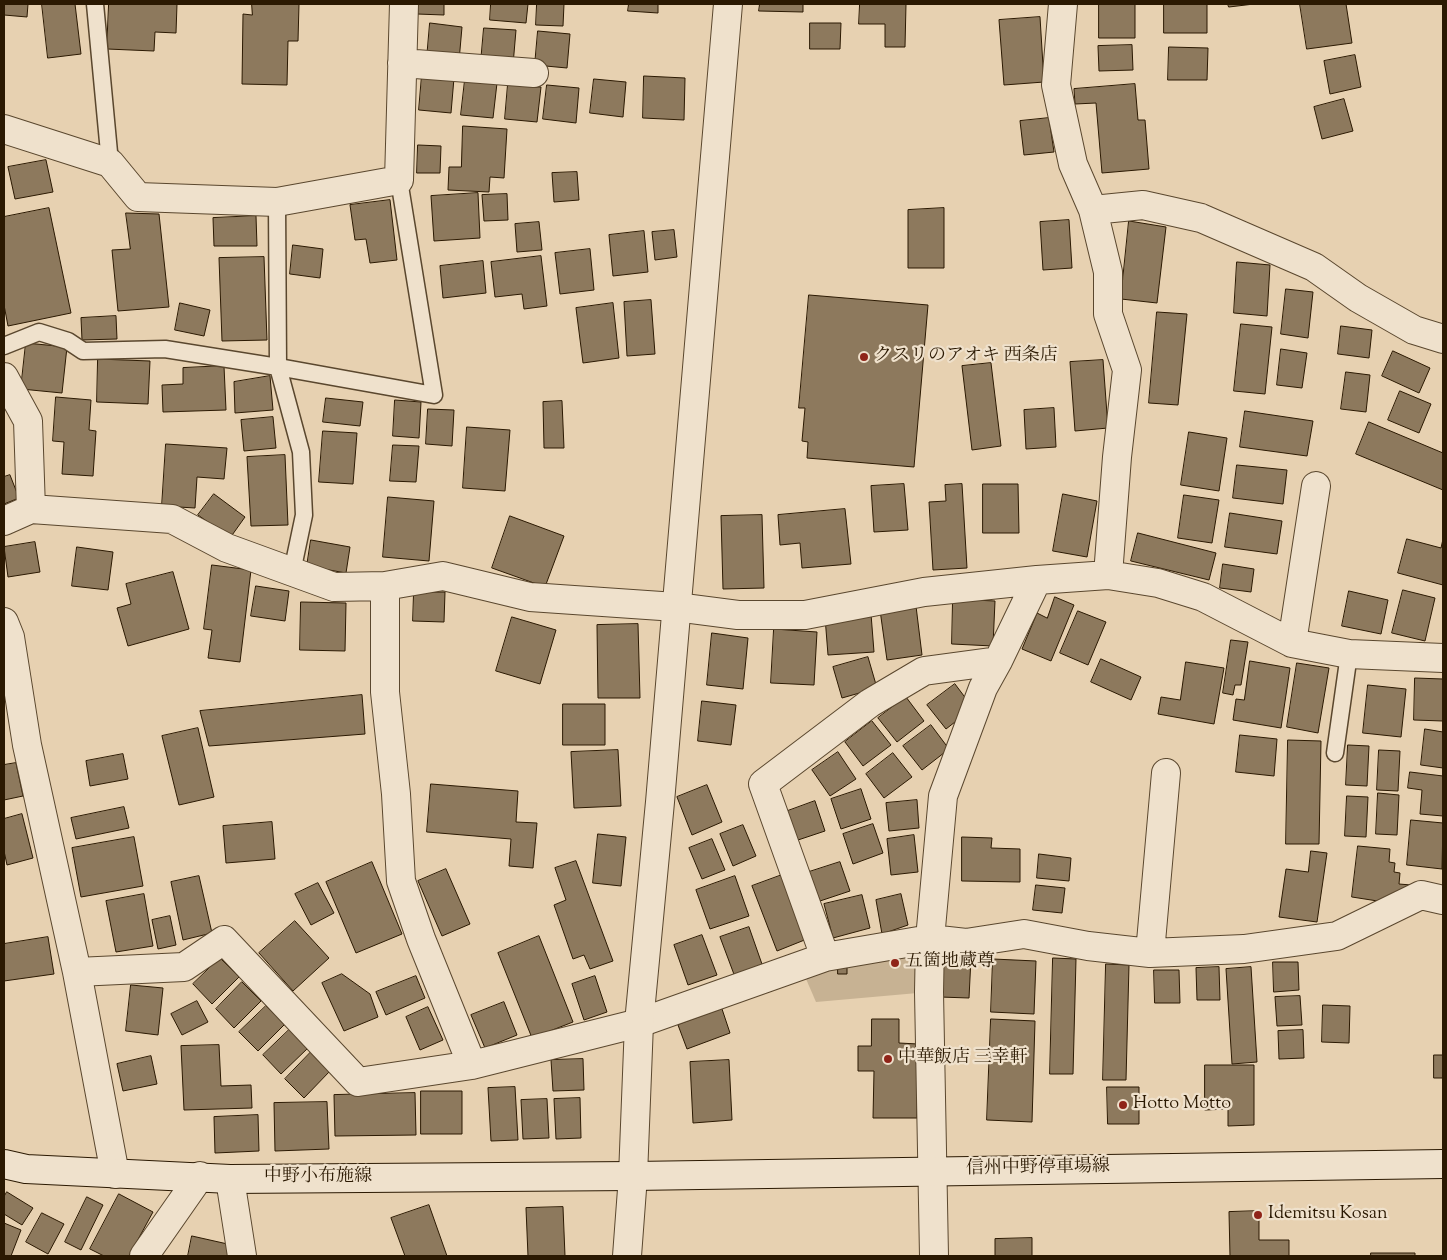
<!DOCTYPE html>
<meta charset="utf-8">
<style>
body{margin:0}
#map{position:relative;width:1447px;height:1260px;overflow:hidden;background:#e7d1b1;font-family:"Sorts Mill Goudy",serif}
canvas{display:block}
.frame{position:absolute;inset:0;border:5px solid #2b1902;pointer-events:none}
</style>
<div id="map">
<canvas width="1447" height="1260"></canvas>
<div class="frame"></div>
</div>
<script>
const ctx = document.querySelector('canvas').getContext('2d');
ctx.lineJoin = 'round';
function paint(path, color) {
  ctx.fillStyle = color;
  ctx.fill(path, 'evenodd');
}
function trace(path, color, width, dash) {
  ctx.strokeStyle = color;
  ctx.lineWidth = width;
  ctx.lineCap = dash ? 'butt' : 'round';
  ctx.setLineDash(dash || []);
  ctx.stroke(path);
}
function write(font, color, halo, rows, align = 'center') {
  ctx.font = font + ' "Sorts Mill Goudy","Noto Serif JP",serif';
  ctx.lineWidth = 4.5;
  ctx.setLineDash([]);
  ctx.textBaseline = 'middle';
  ctx.strokeStyle = halo;
  ctx.fillStyle = color;
  for (const [text, x, y, turn = 0] of rows) {
    ctx.save();
    ctx.translate(x, y);
    ctx.rotate((+turn || 0) * Math.PI / 180);
    ctx.textAlign = isNaN(turn) ? turn : align;
    if (halo) ctx.strokeText(text, 0, 0);
    ctx.fillText(text, 0, 0);
    ctx.restore();
  }
}
const green = new Path2D(`
 M 930,939 L 929,992 L 816,1002 L 800,965 Z`);
const building = new Path2D(`
 M 4,4 L 28,4 L 27,17 L 4,15 Z
 M 42,4 L 75,4 L 81,54 L 48,58 Z
 M 109,4 L 177,4 L 176,33 L 155,32 L 154,51 L 107,49 Z
 M 252,4 L 299,4 L 298,41 L 288,41 L 287,85 L 242,84 L 243,14 L 252,15 Z
 M 418,4 L 444,4 L 444,15 L 417,14 Z
 M 491,4 L 528,4 L 526,23 L 490,20 Z
 M 537,4 L 564,4 L 563,26 L 536,25 Z
 M 629,4 L 658,4 L 658,13 L 628,11 Z
 M 760,4 L 803,4 L 803,12 L 759,11 Z
 M 860,4 L 906,4 L 905,47 L 885,47 L 885,24 L 859,24 Z
 M 1099,4 L 1135,4 L 1135,38 L 1099,38 Z
 M 1164,4 L 1207,4 L 1207,33 L 1164,33 Z
 M 1228,4 L 1254,4 L 1229,7 Z
 M 1300,4 L 1346,4 L 1352,43 L 1307,49 Z
 M 1040,17 L 1044,82 L 1004,85 L 999,20 Z
 M 430,23 L 462,27 L 459,61 L 427,58 Z
 M 810,23 L 841,23 L 840,49 L 810,49 Z
 M 484,28 L 516,30 L 513,65 L 481,62 Z
 M 538,31 L 570,34 L 567,68 L 535,65 Z
 M 1132,45 L 1133,70 L 1099,71 L 1098,46 Z
 M 1169,47 L 1208,48 L 1207,80 L 1168,80 Z
 M 1355,55 L 1361,87 L 1330,94 L 1324,61 Z
 M 422,75 L 454,78 L 451,113 L 419,110 Z
 M 644,76 L 685,78 L 684,120 L 643,118 Z
 M 594,79 L 626,82 L 623,117 L 590,113 Z
 M 465,80 L 497,83 L 493,118 L 461,115 Z
 M 508,84 L 541,87 L 537,122 L 505,119 Z
 M 1135,84 L 1138,120 L 1145,120 L 1149,169 L 1102,173 L 1096,103 L 1075,104 L 1074,89 Z
 M 547,85 L 579,88 L 576,123 L 543,119 Z
 M 1344,99 L 1353,131 L 1322,139 L 1314,107 Z
 M 1049,118 L 1054,152 L 1024,155 L 1020,121 Z
 M 463,126 L 507,129 L 504,178 L 490,177 L 489,192 L 448,190 L 449,167 L 461,167 Z
 M 418,145 L 441,146 L 440,173 L 417,173 Z
 M 46,160 L 53,192 L 15,199 L 8,167 Z
 M 577,172 L 579,200 L 554,202 L 552,173 Z
 M 478,193 L 480,238 L 434,241 L 431,196 Z
 M 507,194 L 508,220 L 484,221 L 482,195 Z
 M 390,200 L 397,260 L 370,263 L 366,239 L 355,240 L 350,205 Z
 M 49,208 L 71,313 L 8,326 L 4,305 L 4,217 Z
 M 944,208 L 944,268 L 908,268 L 908,210 Z
 M 126,213 L 159,214 L 169,307 L 118,311 L 112,250 L 130,249 Z
 M 256,216 L 257,246 L 214,246 L 213,218 Z
 M 1069,220 L 1072,268 L 1043,270 L 1040,222 Z
 M 1129,221 L 1166,227 L 1157,303 L 1121,299 Z
 M 539,222 L 542,250 L 517,252 L 515,224 Z
 M 674,230 L 677,257 L 655,260 L 652,232 Z
 M 644,231 L 648,272 L 613,276 L 609,235 Z
 M 293,245 L 323,249 L 320,278 L 290,274 Z
 M 590,249 L 594,290 L 560,294 L 555,253 Z
 M 541,256 L 547,306 L 524,309 L 522,294 L 495,297 L 491,262 Z
 M 264,257 L 267,340 L 222,341 L 219,258 Z
 M 483,261 L 486,293 L 443,298 L 440,266 Z
 M 1237,262 L 1270,265 L 1267,316 L 1234,313 Z
 M 1286,289 L 1313,292 L 1308,338 L 1281,334 Z
 M 809,295 L 928,305 L 914,467 L 807,458 L 808,442 L 802,441 L 805,408 L 799,408 Z
 M 651,300 L 655,354 L 627,356 L 624,302 Z
 M 180,303 L 210,310 L 204,336 L 175,330 Z
 M 613,303 L 619,358 L 583,363 L 576,308 Z
 M 1157,312 L 1187,314 L 1178,405 L 1149,403 Z
 M 116,316 L 117,339 L 82,340 L 81,318 Z
 M 1241,324 L 1272,327 L 1265,394 L 1234,391 Z
 M 1341,326 L 1372,330 L 1369,358 L 1338,354 Z
 M 26,343 L 67,347 L 62,393 L 21,389 Z
 M 1281,349 L 1307,353 L 1302,388 L 1277,385 Z
 M 1393,351 L 1430,368 L 1419,393 L 1382,376 Z
 M 98,359 L 150,361 L 148,404 L 97,402 Z
 M 1103,360 L 1108,428 L 1075,431 L 1070,362 Z
 M 991,363 L 1001,446 L 972,450 L 962,366 Z
 M 224,366 L 226,410 L 163,412 L 162,385 L 183,384 L 183,368 Z
 M 1346,372 L 1370,375 L 1366,412 L 1341,409 Z
 M 270,376 L 273,410 L 235,413 L 234,382 Z
 M 1400,391 L 1431,404 L 1419,433 L 1388,420 Z
 M 56,397 L 91,400 L 89,430 L 96,431 L 93,476 L 62,474 L 64,442 L 53,441 Z
 M 326,398 L 363,402 L 360,426 L 323,422 Z
 M 395,400 L 421,402 L 419,438 L 393,436 Z
 M 562,401 L 564,448 L 544,448 L 543,402 Z
 M 1054,408 L 1056,447 L 1026,449 L 1024,410 Z
 M 428,409 L 454,410 L 452,446 L 426,444 Z
 M 1245,411 L 1313,421 L 1307,456 L 1240,447 Z
 M 273,417 L 276,448 L 244,451 L 241,420 Z
 M 1369,422 L 1443,453 L 1443,490 L 1356,454 Z
 M 467,427 L 510,430 L 505,491 L 463,488 Z
 M 323,431 L 357,433 L 353,484 L 319,482 Z
 M 1189,432 L 1227,438 L 1219,491 L 1181,485 Z
 M 166,444 L 227,448 L 224,479 L 197,477 L 195,508 L 162,506 Z
 M 393,445 L 419,446 L 416,482 L 390,481 Z
 M 285,455 L 288,525 L 251,526 L 247,457 Z
 M 1237,465 L 1287,470 L 1283,504 L 1233,498 Z
 M 10,475 L 19,498 L 4,504 L 4,477 Z
 M 904,484 L 908,530 L 874,532 L 871,486 Z
 M 962,484 L 967,568 L 933,570 L 929,502 L 946,501 L 945,485 Z
 M 983,484 L 1018,484 L 1019,533 L 983,533 Z
 M 214,494 L 245,517 L 230,538 L 198,515 Z
 M 1063,494 L 1097,501 L 1087,557 L 1053,551 Z
 M 1184,495 L 1219,500 L 1212,543 L 1178,538 Z
 M 388,497 L 434,501 L 429,561 L 383,557 Z
 M 845,509 L 851,564 L 802,568 L 800,543 L 780,545 L 778,515 Z
 M 1230,513 L 1282,521 L 1277,554 L 1225,547 Z
 M 762,515 L 764,588 L 723,589 L 721,516 Z
 M 510,516 L 564,536 L 545,587 L 492,568 Z
 M 1138,533 L 1216,553 L 1209,580 L 1131,561 Z
 M 1407,539 L 1441,548 L 1443,539 L 1443,585 L 1398,573 Z
 M 311,540 L 350,547 L 346,573 L 307,566 Z
 M 35,542 L 40,572 L 8,577 L 4,547 Z
 M 77,547 L 113,552 L 108,590 L 72,586 Z
 M 1223,564 L 1254,569 L 1251,592 L 1220,588 Z
 M 212,565 L 251,570 L 240,662 L 208,658 L 212,630 L 204,629 Z
 M 173,572 L 189,629 L 128,646 L 117,608 L 131,604 L 126,584 Z
 M 256,586 L 289,591 L 285,621 L 251,616 Z
 M 1403,590 L 1435,598 L 1425,641 L 1392,633 Z
 M 1349,591 L 1388,600 L 1381,634 L 1342,626 Z
 M 414,592 L 445,592 L 444,622 L 413,621 Z
 M 1055,597 L 1074,605 L 1051,661 L 1022,649 L 1037,613 L 1047,618 Z
 M 953,599 L 995,601 L 993,646 L 952,644 Z
 M 301,602 L 346,603 L 345,651 L 300,650 Z
 M 916,606 L 922,655 L 887,660 L 880,610 Z
 M 1078,611 L 1106,622 L 1088,665 L 1060,653 Z
 M 871,614 L 874,652 L 828,655 L 825,617 Z
 M 512,617 L 556,630 L 540,684 L 496,671 Z
 M 638,624 L 640,698 L 598,698 L 597,625 Z
 M 774,629 L 817,632 L 814,685 L 771,683 Z
 M 712,633 L 748,638 L 743,689 L 707,685 Z
 M 1231,640 L 1248,642 L 1241,685 L 1235,685 L 1233,695 L 1223,693 Z
 M 868,657 L 877,688 L 842,698 L 833,667 Z
 M 1101,659 L 1141,677 L 1131,700 L 1091,682 Z
 M 1250,661 L 1290,668 L 1281,728 L 1233,720 L 1236,699 L 1244,700 Z
 M 1186,662 L 1224,668 L 1214,724 L 1158,714 L 1161,697 L 1180,700 Z
 M 1297,663 L 1329,668 L 1318,733 L 1287,727 Z
 M 1415,678 L 1443,679 L 1443,721 L 1414,720 Z
 M 955,684 L 973,708 L 946,729 L 927,705 Z
 M 1368,685 L 1406,689 L 1401,737 L 1363,733 Z
 M 362,695 L 365,734 L 209,746 L 200,711 Z
 M 906,697 L 924,721 L 897,742 L 878,718 Z
 M 702,701 L 736,705 L 731,745 L 698,741 Z
 M 563,704 L 605,704 L 605,745 L 563,745 Z
 M 872,721 L 891,745 L 863,766 L 845,742 Z
 M 931,725 L 949,749 L 922,770 L 903,746 Z
 M 198,728 L 214,797 L 179,805 L 162,736 Z
 M 1425,729 L 1443,732 L 1443,768 L 1421,765 Z
 M 1240,735 L 1277,739 L 1274,776 L 1236,772 Z
 M 1288,740 L 1321,741 L 1319,844 L 1286,844 Z
 M 1348,745 L 1369,746 L 1367,786 L 1346,785 Z
 M 618,750 L 621,806 L 574,808 L 571,752 Z
 M 1379,750 L 1400,751 L 1398,791 L 1377,790 Z
 M 838,752 L 856,779 L 830,796 L 812,770 Z
 M 893,753 L 912,777 L 884,798 L 866,774 Z
 M 123,754 L 128,779 L 90,786 L 86,761 Z
 M 16,763 L 23,796 L 4,800 L 4,765 Z
 M 1410,772 L 1443,776 L 1443,816 L 1420,814 L 1422,790 L 1408,788 Z
 M 431,784 L 518,791 L 516,822 L 537,823 L 533,868 L 509,866 L 511,839 L 427,832 Z
 M 707,785 L 722,822 L 692,835 L 677,797 Z
 M 861,789 L 871,819 L 841,829 L 831,799 Z
 M 1378,793 L 1399,795 L 1397,835 L 1376,834 Z
 M 1347,796 L 1368,797 L 1366,837 L 1345,836 Z
 M 917,800 L 919,828 L 889,831 L 886,803 Z
 M 815,801 L 825,831 L 795,841 L 785,812 Z
 M 124,807 L 129,828 L 76,839 L 71,818 Z
 M 22,814 L 33,858 L 7,865 L 4,851 L 4,819 Z
 M 1411,820 L 1443,823 L 1442,869 L 1407,865 Z
 M 272,822 L 275,859 L 226,863 L 223,826 Z
 M 873,824 L 883,853 L 853,864 L 843,834 Z
 M 743,825 L 756,856 L 733,866 L 720,834 Z
 M 598,834 L 626,837 L 621,886 L 593,883 Z
 M 914,835 L 918,872 L 891,875 L 887,839 Z
 M 134,837 L 143,886 L 81,897 L 72,848 Z
 M 962,837 L 992,838 L 991,848 L 1020,849 L 1020,882 L 962,881 Z
 M 712,839 L 725,870 L 702,879 L 689,848 Z
 M 1358,846 L 1390,849 L 1389,862 L 1395,863 L 1394,872 L 1400,873 L 1399,884 L 1411,885 L 1384,902 L 1352,897 Z
 M 1311,851 L 1327,853 L 1317,922 L 1279,917 L 1286,869 L 1308,872 Z
 M 1039,854 L 1071,858 L 1069,881 L 1037,878 Z
 M 576,861 L 613,961 L 590,969 L 584,955 L 573,959 L 554,905 L 566,900 L 555,868 Z
 M 372,862 L 402,934 L 356,953 L 326,882 Z
 M 840,862 L 850,891 L 820,901 L 809,872 Z
 M 446,869 L 470,924 L 442,936 L 418,881 Z
 M 782,875 L 807,939 L 777,951 L 752,886 Z
 M 199,876 L 212,933 L 183,940 L 171,882 Z
 M 735,876 L 749,916 L 710,929 L 696,890 Z
 M 318,883 L 334,913 L 311,925 L 295,894 Z
 M 1036,885 L 1065,888 L 1062,913 L 1033,910 Z
 M 144,894 L 153,946 L 116,952 L 106,901 Z
 M 901,894 L 908,925 L 882,934 L 876,900 Z
 M 862,895 L 870,928 L 833,938 L 824,904 Z
 M 170,916 L 176,945 L 158,949 L 152,920 Z
 M 295,921 L 329,958 L 293,991 L 259,953 Z
 M 749,927 L 763,967 L 735,977 L 720,937 Z
 M 702,935 L 717,975 L 688,985 L 674,945 Z
 M 539,936 L 573,1022 L 532,1038 L 498,953 Z
 M 48,937 L 54,974 L 4,981 L 4,944 Z
 M 942,956 L 971,958 L 969,998 L 940,997 Z
 M 220,958 L 239,977 L 212,1004 L 193,984 Z
 M 1053,958 L 1076,959 L 1073,1074 L 1050,1074 Z
 M 993,959 L 1036,961 L 1034,1014 L 991,1012 Z
 M 1273,962 L 1298,962 L 1299,990 L 1274,992 Z
 M 1106,964 L 1129,965 L 1126,1080 L 1103,1080 Z
 M 838,965 L 847,965 L 847,974 L 838,974 Z
 M 1219,967 L 1220,1000 L 1197,1000 L 1196,968 Z
 M 1251,967 L 1257,1062 L 1232,1064 L 1226,969 Z
 M 1154,970 L 1179,970 L 1180,1003 L 1155,1003 Z
 M 342,974 L 370,994 L 378,1017 L 344,1031 L 322,983 Z
 M 416,976 L 425,998 L 386,1015 L 376,992 Z
 M 595,976 L 607,1012 L 584,1020 L 572,984 Z
 M 242,982 L 261,1001 L 234,1028 L 216,1009 Z
 M 131,985 L 163,988 L 158,1035 L 126,1031 Z
 M 1300,996 L 1302,1025 L 1277,1026 L 1275,997 Z
 M 197,1001 L 208,1022 L 182,1035 L 171,1014 Z
 M 504,1002 L 517,1035 L 485,1048 L 471,1015 Z
 M 1323,1005 L 1350,1006 L 1349,1043 L 1322,1042 Z
 M 266,1006 L 285,1024 L 258,1051 L 239,1032 Z
 M 428,1007 L 443,1040 L 420,1050 L 406,1017 Z
 M 722,1009 L 730,1033 L 687,1049 L 678,1025 Z
 M 872,1019 L 899,1019 L 899,1043 L 918,1044 L 917,1118 L 873,1118 L 874,1071 L 858,1071 L 858,1046 L 871,1046 Z
 M 991,1019 L 1035,1021 L 1032,1122 L 987,1120 Z
 M 290,1029 L 308,1048 L 281,1074 L 263,1055 Z
 M 1303,1030 L 1304,1058 L 1279,1059 L 1278,1031 Z
 M 219,1045 L 221,1086 L 251,1085 L 252,1108 L 184,1110 L 181,1046 Z
 M 311,1052 L 330,1071 L 304,1098 L 285,1079 Z
 M 1434,1055 L 1443,1055 L 1443,1078 L 1434,1078 Z
 M 151,1056 L 157,1084 L 123,1091 L 117,1064 Z
 M 583,1059 L 584,1090 L 553,1091 L 551,1060 Z
 M 729,1060 L 732,1120 L 693,1123 L 690,1062 Z
 M 1205,1065 L 1254,1065 L 1254,1125 L 1228,1126 L 1228,1109 L 1205,1110 Z
 M 515,1087 L 518,1140 L 491,1141 L 488,1088 Z
 M 1107,1087 L 1139,1087 L 1139,1124 L 1108,1124 Z
 M 421,1091 L 462,1091 L 462,1134 L 421,1134 Z
 M 415,1093 L 416,1135 L 335,1136 L 334,1095 Z
 M 580,1098 L 581,1138 L 556,1139 L 554,1099 Z
 M 547,1099 L 549,1138 L 523,1139 L 521,1100 Z
 M 327,1102 L 329,1149 L 275,1151 L 274,1103 Z
 M 258,1115 L 259,1151 L 215,1153 L 214,1117 Z
 M 7,1192 L 33,1208 L 22,1225 L 4,1214 L 4,1197 Z
 M 119,1194 L 153,1212 L 129,1256 L 104,1256 L 90,1249 Z
 M 87,1197 L 103,1205 L 81,1250 L 65,1242 Z
 M 429,1205 L 447,1256 L 405,1256 L 391,1218 Z
 M 563,1207 L 565,1256 L 528,1256 L 526,1208 Z
 M 1259,1211 L 1259,1240 L 1289,1240 L 1289,1256 L 1230,1256 L 1229,1212 Z
 M 42,1213 L 64,1224 L 48,1254 L 26,1242 Z
 M 4,1223 L 21,1230 L 11,1256 L 4,1256 Z
 M 192,1236 L 232,1245 L 230,1256 L 188,1256 Z
 M 1032,1238 L 1032,1256 L 995,1256 L 995,1239 Z
 M 1371,1253 L 1415,1253 L 1415,1256 L 1371,1256 Z`);
const service = new Path2D(`
 M 95,4 L 110,163
 M 277,202 L 278,367 L 301,452 L 304,515 L 292,572
 M 4,346 L 39,332 L 68,341 L 83,351 L 165,349 L 278,367 L 434,395 L 399,180
 M 1335,753 L 1349,654`);
const minor = new Path2D(`
 M 1063,4 L 1056,85 L 1073,164 L 1093,210 L 1108,272 L 1108,314 L 1127,370 L 1117,457 L 1108,575
 M 402,63 L 534,73
 M 4,129 L 110,163 L 138,197 L 277,202 L 399,180 L 404,4
 M 1093,210 L 1143,205 L 1201,218 L 1314,267 L 1358,298 L 1414,330 L 1443,339
 M 4,377 L 28,421 L 31,509
 M 4,521 L 31,509 L 172,519 L 227,548 L 334,587 L 385,586 L 443,576 L 530,597 L 676,607 L 738,615 L 805,615 L 924,592 L 1037,580 L 1108,575 L 1158,583 L 1203,597 L 1292,643 L 1349,654 L 1443,658
 M 385,586 L 385,692 L 396,794 L 401,881 L 421,939 L 472,1065
 M 4,622 L 10,637 L 27,745 L 77,972 L 115,1174
 M 1292,643 L 1316,486
 M 1150,953 L 1166,773
 M 825,957 L 763,784 L 870,703 L 924,671 L 998,661
 M 77,972 L 184,967 L 224,940 L 358,1082 L 472,1065 L 639,1023 L 825,957 L 930,939 L 966,943 L 1024,934 L 1088,946 L 1150,953 L 1244,949 L 1337,936 L 1421,895 L 1443,900
 M 230,1179 L 242,1256
 M 144,1256 L 200,1176
 M 627,1256 L 633,1176
 M 934,1256 L 929,992 L 930,939 L 943,796 L 983,688 L 998,661 L 1037,580`);
const tertiary = new Path2D(`
 M 633,1176 L 639,1023 L 660,802 L 728,4`);
const secondary = new Path2D(`
 M 4,1164 L 26,1169 L 230,1179 L 633,1176 L 1443,1164`);
const markers = [
 [864,357,5,"#8f2418"],
 [895,963,5,"#8f2418"],
 [888,1059,5,"#8f2418"],
 [1123,1105,5,"#8f2418"],
 [1258,1215,5,"#8f2418"]
];
const poiNames = [
 ["クスリのアオキ 西条店",874,357],
 ["五箇地蔵尊",905,963],
 ["中華飯店 三幸軒",898,1059],
 ["Hotto Motto",1133,1105],
 ["Idemitsu Kosan",1268,1215]
];
const streetNames = [
 ["信州中野停車場線",1038,1169,-1],
 ["中野小布施線",318,1178]
];
paint(green, '#c7b293');
paint(building, '#8d795d');
trace(building, '#2b1902', 1);
trace(service, '#5a472e', 19);
trace(minor, '#5a472e', 30);
trace(tertiary, '#5a472e', 30);
trace(secondary, '#2b1902', 30);
trace(service, '#efe1cc', 16);
trace(minor, '#efe1cc', 28);
trace(tertiary, '#efe1cc', 28);
trace(secondary, '#efe1cc', 28);
for (const [x, y, r, color] of markers) {
  const dot = new Path2D();
  dot.arc(x, y, r, 0, 2 * Math.PI);
  ctx.fillStyle = color;
  ctx.fill(dot);
  trace(dot, '#efe1cc', 2);
}
write('18px', '#2b1902', '#efe1cc', poiNames, 'left');
write('18px', '#2b1902', '#efe1cc', streetNames);
</script>
